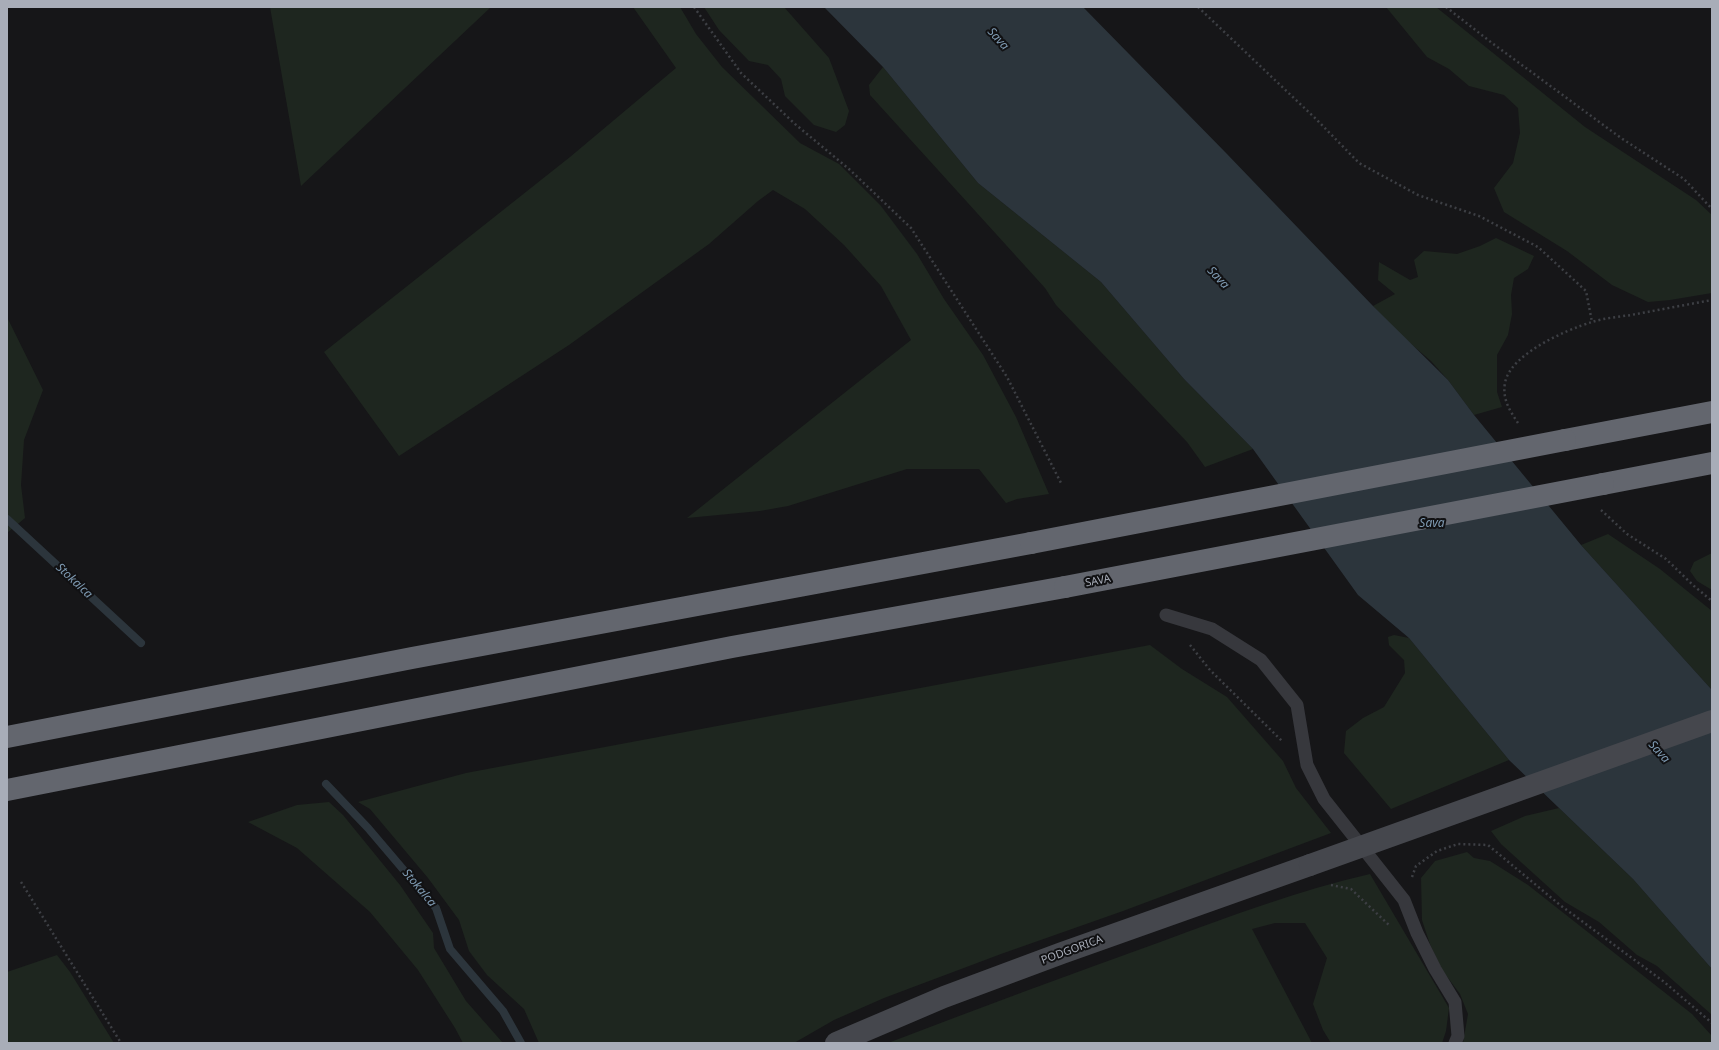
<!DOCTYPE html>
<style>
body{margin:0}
#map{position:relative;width:1719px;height:1050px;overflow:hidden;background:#161618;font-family:"Noto Sans",sans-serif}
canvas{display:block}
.frame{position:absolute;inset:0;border:8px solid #a8adb8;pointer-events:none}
</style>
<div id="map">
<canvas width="1719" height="1050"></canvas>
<div class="frame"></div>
</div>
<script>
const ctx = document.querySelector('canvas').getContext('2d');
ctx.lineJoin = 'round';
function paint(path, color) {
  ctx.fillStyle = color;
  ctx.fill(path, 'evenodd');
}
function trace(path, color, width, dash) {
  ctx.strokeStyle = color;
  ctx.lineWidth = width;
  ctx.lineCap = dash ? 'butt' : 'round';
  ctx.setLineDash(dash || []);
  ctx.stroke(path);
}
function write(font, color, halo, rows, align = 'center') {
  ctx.font = font + ' "Noto Sans",sans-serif';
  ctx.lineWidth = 4;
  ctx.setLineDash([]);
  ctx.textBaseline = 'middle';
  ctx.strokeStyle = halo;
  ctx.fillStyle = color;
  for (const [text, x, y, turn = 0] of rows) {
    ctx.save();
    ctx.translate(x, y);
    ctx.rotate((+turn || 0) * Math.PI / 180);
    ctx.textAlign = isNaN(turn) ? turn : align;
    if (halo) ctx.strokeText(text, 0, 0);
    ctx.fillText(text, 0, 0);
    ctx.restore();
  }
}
const green = new Path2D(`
 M 270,7 L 491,7 L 301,186 Z
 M 633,7 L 680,7 L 696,34 L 722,67 L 800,143 L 839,164 L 881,206 L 917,254 L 944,299 L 983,355 L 1016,417 L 1049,494 L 1017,499 L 1006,503 L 979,469 L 907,469 L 788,506 L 760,511 L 687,518 L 911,340 L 881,286 L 844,245 L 805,209 L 773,190 L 758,201 L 709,244 L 569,345 L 399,456 L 324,352 L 570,157 L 676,68 Z
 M 704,7 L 784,7 L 829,58 L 849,111 L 845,125 L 836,132 L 814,125 L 785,96 L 781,79 L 768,65 L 749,61 L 719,30 Z
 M 1386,7 L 1436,7 L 1585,127 L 1696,200 L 1712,215 L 1712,293 L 1670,300 L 1648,302 L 1612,285 L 1567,251 L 1504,212 L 1494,188 L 1513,163 L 1520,133 L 1518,108 L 1504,95 L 1469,86 L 1449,69 L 1427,57 Z
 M 883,67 L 978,183 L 1101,282 L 1184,379 L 1253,449 L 1205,467 L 1187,442 L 1056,305 L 1045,288 L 870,95 L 869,85 Z
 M 1496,238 L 1534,256 L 1528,269 L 1514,278 L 1511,295 L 1512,314 L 1508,335 L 1497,355 L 1497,392 L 1502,407 L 1474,415 L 1448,380 L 1431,361 L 1403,337 L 1373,306 L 1395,294 L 1378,280 L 1379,262 L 1410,280 L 1418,277 L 1414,260 L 1424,251 L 1457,254 L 1480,246 Z
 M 7,317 L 43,390 L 24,440 L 21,485 L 25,518 L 7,533 Z
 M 1608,534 L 1660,569 L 1712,611 L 1712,690 L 1581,545 Z
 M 1712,553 L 1712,590 L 1697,581 L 1690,571 L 1694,562 Z
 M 1394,635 L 1409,638 L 1509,760 L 1391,809 L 1344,753 L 1346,731 L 1363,718 L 1384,707 L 1405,673 L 1404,660 L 1389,645 L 1388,637 Z
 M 1150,645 L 1182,669 L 1227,697 L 1283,761 L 1296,788 L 1331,833 L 1123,911 L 1001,954 L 884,998 L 834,1020 L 794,1043 L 539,1043 L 524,1009 L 487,975 L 469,951 L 459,920 L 428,878 L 370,809 L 358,802 L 466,773 Z
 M 329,802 L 343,815 L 400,885 L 433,933 L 434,948 L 466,1001 L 503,1043 L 463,1043 L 455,1028 L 418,970 L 370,912 L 297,848 L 248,822 L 297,805 Z
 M 1559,808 L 1633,879 L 1712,969 L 1712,1015 L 1657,966 L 1637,955 L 1599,922 L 1565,902 L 1501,844 L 1491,831 L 1525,816 Z
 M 1467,852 L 1474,858 L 1490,861 L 1528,885 L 1692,1014 L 1712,1036 L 1712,1043 L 1463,1043 L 1468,1014 L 1460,994 L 1442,970 L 1430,944 L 1422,920 L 1421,878 L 1435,861 Z
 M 1370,874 L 1449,1008 L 1446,1031 L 1442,1043 L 1331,1043 L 1323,1030 L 1313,1004 L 1327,958 L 1305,923 L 1275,923 L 1252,929 L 1312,1043 L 888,1043 C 979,1008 1071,974 1163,941 C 1231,916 1299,890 1370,874 Z
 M 57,955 L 70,972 L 114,1043 L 7,1043 L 7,972 Z`);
const water = new Path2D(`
 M 824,7 L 1083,7 L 1227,154 L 1373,306 L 1448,380 L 1474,415 L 1581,545 L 1712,690 L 1712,969 L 1633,879 L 1509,760 L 1409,638 L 1358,595 L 1253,449 L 1184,379 L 1101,282 L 978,183 L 883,67 Z`);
const stream = new Path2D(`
 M 7,519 L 141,643
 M 326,784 L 368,828 L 436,908 L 450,949 L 503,1011 L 521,1043`);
const path = new Path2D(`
 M 694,7 L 741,73 L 795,124 L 849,169 L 911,228 L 1007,377 L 1061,483
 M 1198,7 L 1316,119 L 1359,163 L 1418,195 L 1479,216 L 1538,247 L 1586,291 L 1592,322
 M 1446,7 L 1492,43 L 1621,138 L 1684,179 L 1712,209
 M 1518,423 C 1510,411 1502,399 1505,383 C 1510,354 1566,330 1592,322 C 1604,318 1618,317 1631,315 C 1658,310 1685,305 1712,300
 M 1601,510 L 1627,534 L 1666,559 L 1694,586 L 1712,601
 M 1190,645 L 1210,670 L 1282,741
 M 1412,877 L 1416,866 L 1437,851 L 1458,844 L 1488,845 L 1560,905 L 1663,981 L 1712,1023
 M 21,882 L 121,1043
 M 1331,885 L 1351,889 L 1390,926`);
const lane = new Path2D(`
 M 1166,615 L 1212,629 L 1261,660 L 1297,705 L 1307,765 L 1324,799 L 1404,900 L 1417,933 L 1435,969 L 1455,1002 L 1458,1036 L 1455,1043`);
const secondary = new Path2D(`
 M 836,1043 L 944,997 L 1062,953 L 1310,865`);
const highway = new Path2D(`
 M 1565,440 L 1712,412
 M 1603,484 L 1712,463
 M 7,737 L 412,658 L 1031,543
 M 7,790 L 732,647 L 1065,587`);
const secondaryBridge = new Path2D(`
 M 1310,865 L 1712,721`);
const highwayBridge = new Path2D(`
 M 1031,543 L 1565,440
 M 1065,587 L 1603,484`);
const streetNames = [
 ["SAVA",1098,581,-11],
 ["PODGORICA",1072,950,-20]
];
const waterNames = [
 ["Sava",998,39,48],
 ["Sava",1218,278,47],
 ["Sava",1432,524],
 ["Stokalca",74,581,43],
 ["Sava",1659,752,48],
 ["Stokalca",419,888,50]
];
paint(green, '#1e261f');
paint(water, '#2c353c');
trace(stream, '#2c353c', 8);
trace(path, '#3d3f44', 2.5, [2, 3]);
trace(lane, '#37383d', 13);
trace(secondary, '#45474d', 22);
trace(highway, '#63666e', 22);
trace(secondaryBridge, '#45474d', 22);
trace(highwayBridge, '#63666e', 22);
write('11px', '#a8adb8', '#111113', streetNames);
write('italic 12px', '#7f9bb3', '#111113', waterNames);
</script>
